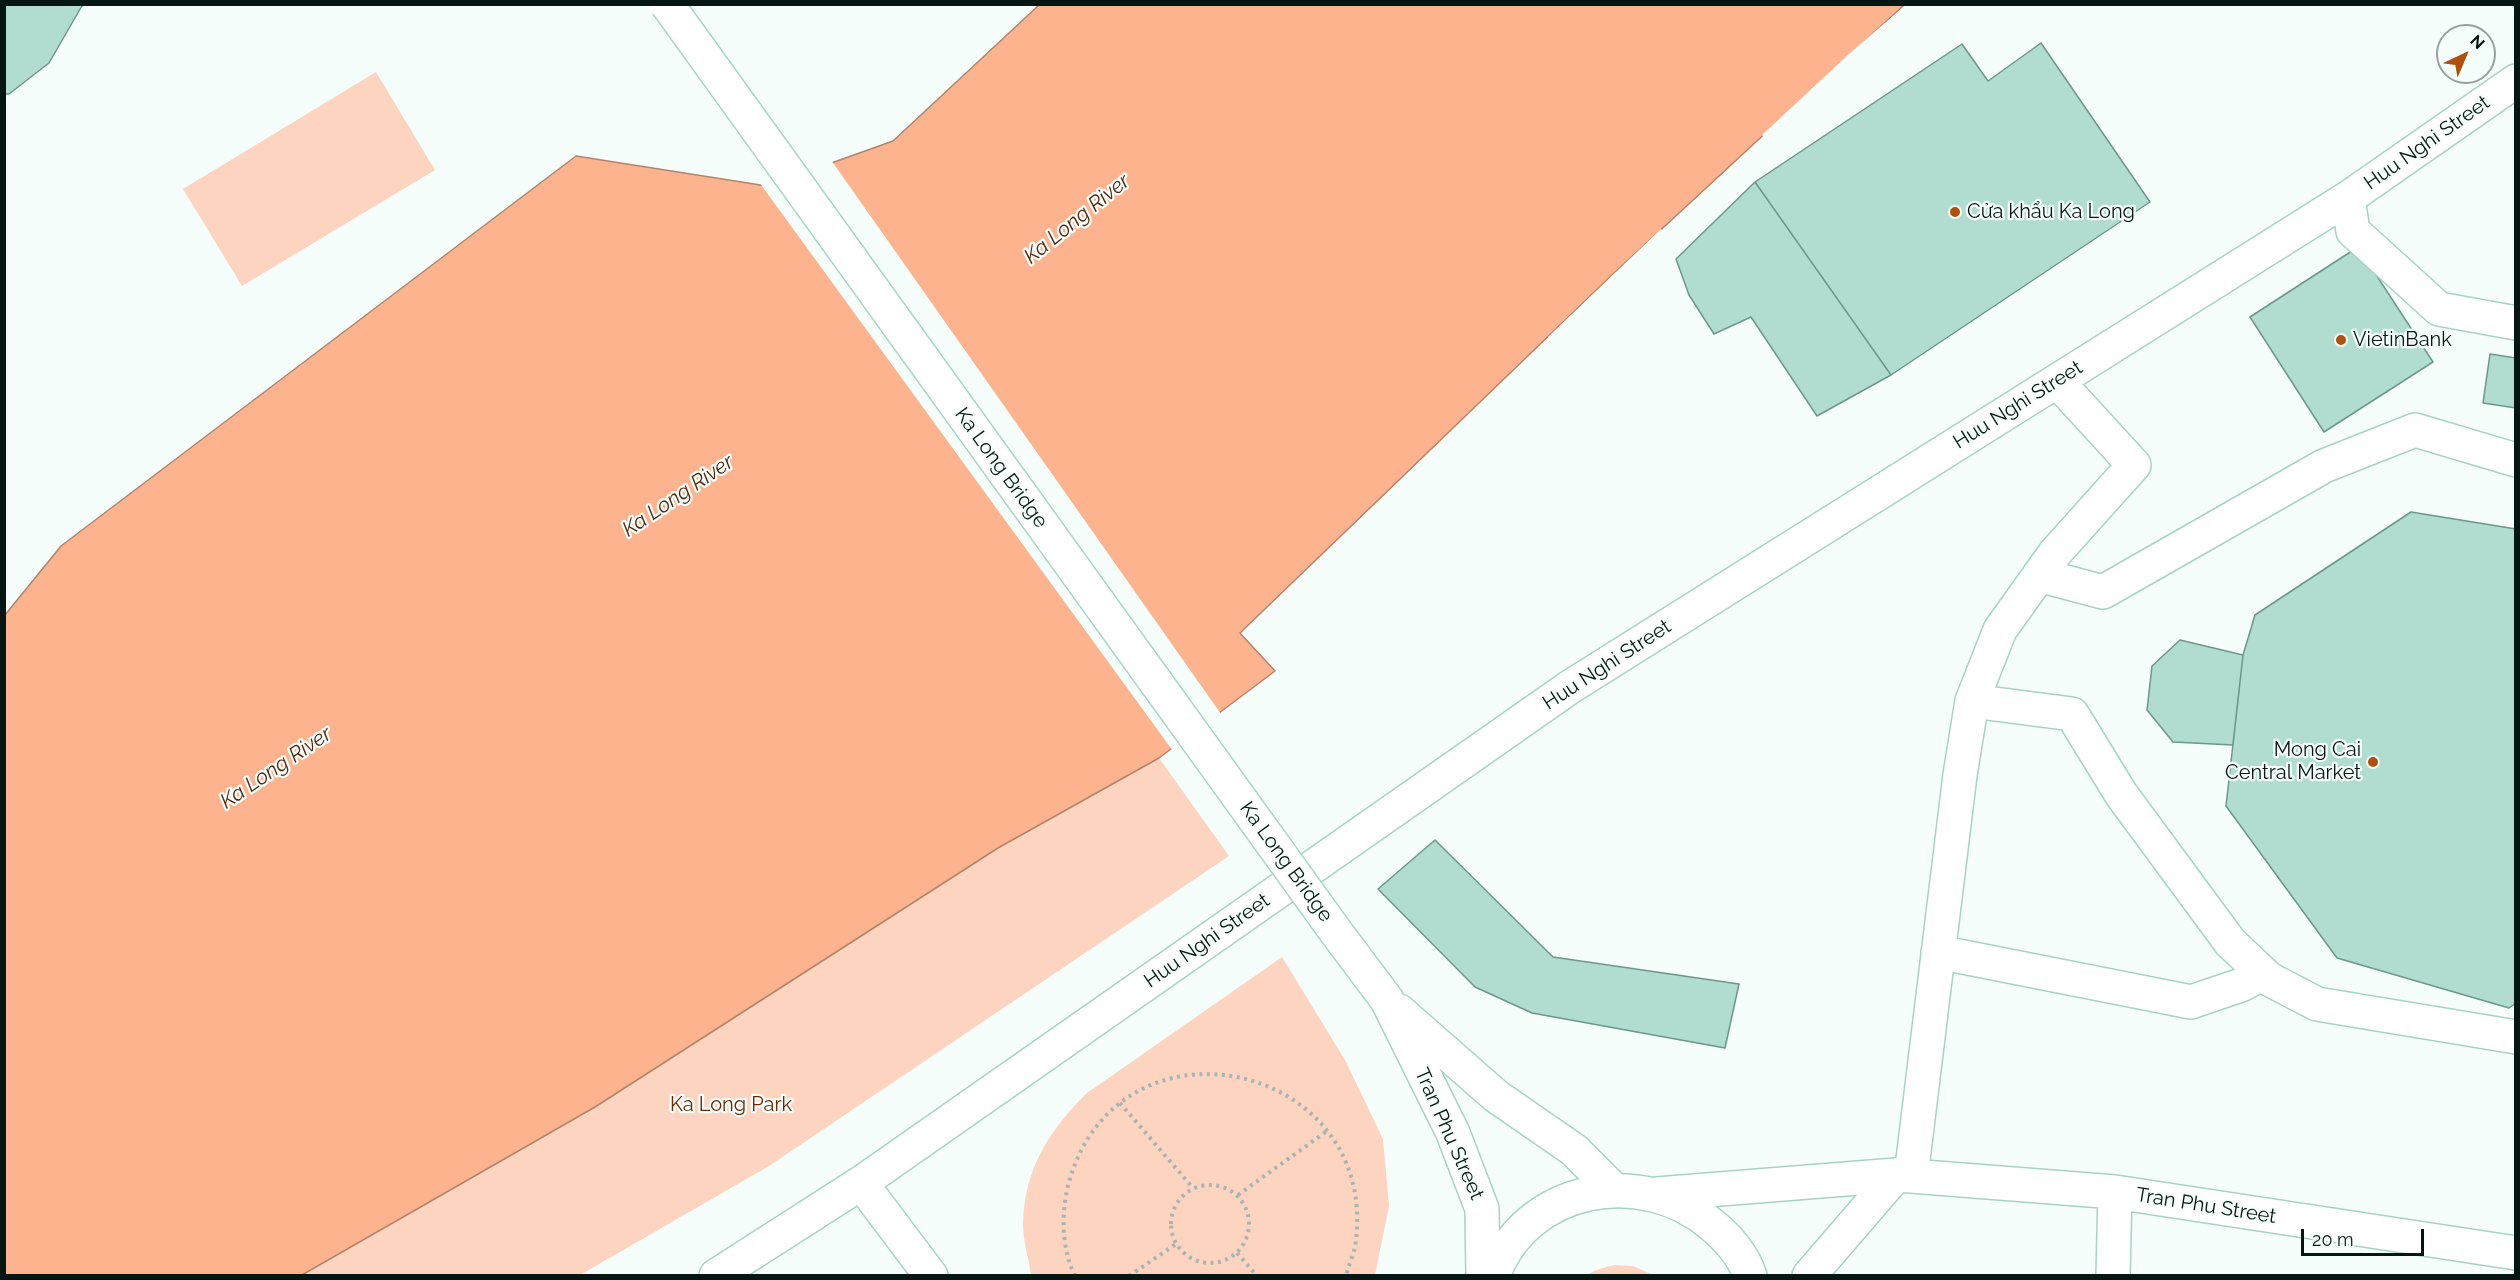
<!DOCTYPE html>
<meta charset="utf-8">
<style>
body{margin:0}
#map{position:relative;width:2520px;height:1280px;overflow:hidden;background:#f5fefb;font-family:Raleway,sans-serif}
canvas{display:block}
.frame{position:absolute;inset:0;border:6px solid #061612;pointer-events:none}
.north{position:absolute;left:2436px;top:24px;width:60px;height:60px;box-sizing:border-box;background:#f5fefb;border:2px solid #95a19e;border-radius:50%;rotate:44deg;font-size:16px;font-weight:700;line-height:24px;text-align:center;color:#061612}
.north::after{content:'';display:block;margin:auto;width:21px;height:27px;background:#b1500b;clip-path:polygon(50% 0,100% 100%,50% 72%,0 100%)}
.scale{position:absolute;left:2301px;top:1229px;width:123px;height:27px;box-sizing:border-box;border:3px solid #061612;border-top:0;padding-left:8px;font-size:18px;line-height:21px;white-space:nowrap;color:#061612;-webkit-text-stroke:4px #f5fefb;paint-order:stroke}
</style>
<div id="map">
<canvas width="2520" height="1280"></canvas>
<div class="frame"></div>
<div class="north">N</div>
<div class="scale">20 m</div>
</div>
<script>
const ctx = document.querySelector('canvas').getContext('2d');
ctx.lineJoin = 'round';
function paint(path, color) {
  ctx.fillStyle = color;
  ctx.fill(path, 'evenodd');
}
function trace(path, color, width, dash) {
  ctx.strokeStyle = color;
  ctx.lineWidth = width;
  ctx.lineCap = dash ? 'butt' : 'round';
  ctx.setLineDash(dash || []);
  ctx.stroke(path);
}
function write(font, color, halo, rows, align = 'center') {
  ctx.font = font + ' Raleway,sans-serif';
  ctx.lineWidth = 4.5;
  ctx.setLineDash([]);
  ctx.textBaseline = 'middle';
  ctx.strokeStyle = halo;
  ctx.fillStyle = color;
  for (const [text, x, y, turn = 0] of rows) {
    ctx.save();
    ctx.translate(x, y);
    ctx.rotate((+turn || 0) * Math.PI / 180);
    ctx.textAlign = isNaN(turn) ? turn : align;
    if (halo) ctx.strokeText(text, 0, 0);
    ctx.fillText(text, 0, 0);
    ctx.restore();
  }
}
const green = new Path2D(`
 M 376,72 L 435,170 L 242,286 L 183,189 Z
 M 1159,758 L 1229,856 L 769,1166 L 580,1275 L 302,1276 L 595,1107 L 998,848 Z
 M 1282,957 L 1345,1060 L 1383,1139 L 1389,1206 L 1375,1275 L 1031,1275 C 1029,1259 1023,1241 1023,1224 C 1024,1170 1049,1130 1087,1093 Z
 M 1614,1265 L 1633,1266 L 1653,1275 L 1587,1275 L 1596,1270 Z`);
const water = new Path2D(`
 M 1039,5 L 1904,5 L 1612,275 L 1240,633 L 1275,671 L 1159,758 L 998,848 L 595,1107 L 302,1275 L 5,1276 L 5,615 L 61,546 L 576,156 L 767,186 L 893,141 Z`);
const pier = new Path2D(`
 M 1907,4 L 1764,137 L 1762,135 L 1850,53 Z
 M 831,160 L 1221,714 L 1173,751 L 759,182 L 766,183 Z
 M 1661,229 L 1663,232 L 1552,337 L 1548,337 Z`);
const building = new Path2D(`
 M 4,4 L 83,4 L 49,63 L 9,94 L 4,94 Z
 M 2041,43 L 2150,202 L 1891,375 L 1755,182 L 1962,44 L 1988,81 Z
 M 1755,182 L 1891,375 L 1817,416 L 1751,317 L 1714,334 L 1689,295 L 1676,259 Z
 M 2358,247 L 2433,362 L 2324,432 L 2250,317 Z
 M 2490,354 L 2516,358 L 2516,408 L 2483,403 Z
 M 2411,512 L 2516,529 L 2516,1003 L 2509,1008 L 2337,958 L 2226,806 L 2243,655 L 2255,615 Z
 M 2180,640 L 2243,655 L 2233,745 L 2173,742 L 2147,710 L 2152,666 Z
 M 1435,840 L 1553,957 L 1739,984 L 1725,1048 L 1532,1013 L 1475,987 L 1378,889 Z`);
const path = new Path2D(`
 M 1120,1103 L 1193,1188
 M1171 1224a39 39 0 1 1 78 0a39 39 0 1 1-78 0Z
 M 1238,1195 L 1327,1131
 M 1237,1253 L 1257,1276
 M 1075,1276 C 1061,1248 1061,1211 1069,1182 C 1119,1005 1377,1061 1356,1240 C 1355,1252 1349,1264 1346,1276
 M 1129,1276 L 1176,1244`);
const minor = new Path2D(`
 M 2348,198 L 2353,231 L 2439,309 L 2516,323
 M 2039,575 L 2103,592 L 2324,466 L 2415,430 L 2516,460
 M 1972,701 L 2072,714 L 2121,794 L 2230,942 L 2269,979 L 2317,1004 L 2516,1037
 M 1938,952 L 2191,1002 L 2241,985 L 2263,973
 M 1911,1176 L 1960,775 L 1972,701 L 2000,630 L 2055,553 L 2134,465 L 2057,381
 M 861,1183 L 931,1276
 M 1657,1194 L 1896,1175 L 1911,1176 L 2115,1192 L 2516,1253
 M 716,1276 L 861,1183 L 1570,687 L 2348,198 L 2516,81
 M 1809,1276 L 1896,1175
 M 2113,1276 L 2115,1192`);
const major = new Path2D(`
 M 1336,932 L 1387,1000 L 1453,1133 L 1482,1209 L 1483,1276
 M 1399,1011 L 1496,1096 L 1574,1150 L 1613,1189
 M 1493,1276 C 1526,1185 1642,1165 1712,1225 C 1727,1237 1744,1256 1750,1276`);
const majorBridge = new Path2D(`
 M 667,4 L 1336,932`);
const markers = [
 [1955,212,6,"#b1500b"],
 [2341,340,6,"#b1500b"],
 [2373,762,6,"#b1500b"]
];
const streetNames = [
 ["Huu Nghi Street",2427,143,-35],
 ["Huu Nghi Street",2018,405,-32],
 ["Ka Long Bridge",1001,468,54],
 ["Huu Nghi Street",1607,665,-33],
 ["Ka Long Bridge",1286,862,54],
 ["Huu Nghi Street",1207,941,-35],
 ["Tran Phu Street",1449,1134,66],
 ["Tran Phu Street",2206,1206,9]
];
const poiNames = [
 ["Cửa khẩu Ka Long",1967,212],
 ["VietinBank",2353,340],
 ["Mong Cai",2361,750,"right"],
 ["Central Market",2361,773,"right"]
];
const parkNames = [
 ["Ka Long Park",731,1105]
];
const waterNames = [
 ["Ka Long River",1077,219,-39],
 ["Ka Long River",678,496,-34],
 ["Ka Long River",276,768,-34]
];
paint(green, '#fcd4c0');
paint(water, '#fcb38e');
trace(water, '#b28469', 1.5);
paint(pier, '#f5fefb');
paint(building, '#b0ddd0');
trace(building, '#6d978b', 1.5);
trace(minor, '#a7d3c6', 36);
trace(major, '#a7d3c6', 36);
trace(path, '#aab5b2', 4, [3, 4.5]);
trace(minor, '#fff', 33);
trace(major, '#fff', 33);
trace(majorBridge, '#a7d3c6', 36, []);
trace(majorBridge, '#fff', 33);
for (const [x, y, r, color] of markers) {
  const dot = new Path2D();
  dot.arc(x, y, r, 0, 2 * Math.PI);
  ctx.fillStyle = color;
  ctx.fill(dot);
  trace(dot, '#f5fefb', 2);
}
write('20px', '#061612', '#f5fefb', streetNames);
write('20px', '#061612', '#f5fefb', poiNames, 'left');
write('20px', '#692a00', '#f5fefb', parkNames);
write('italic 21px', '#54270c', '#f5fefb', waterNames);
</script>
